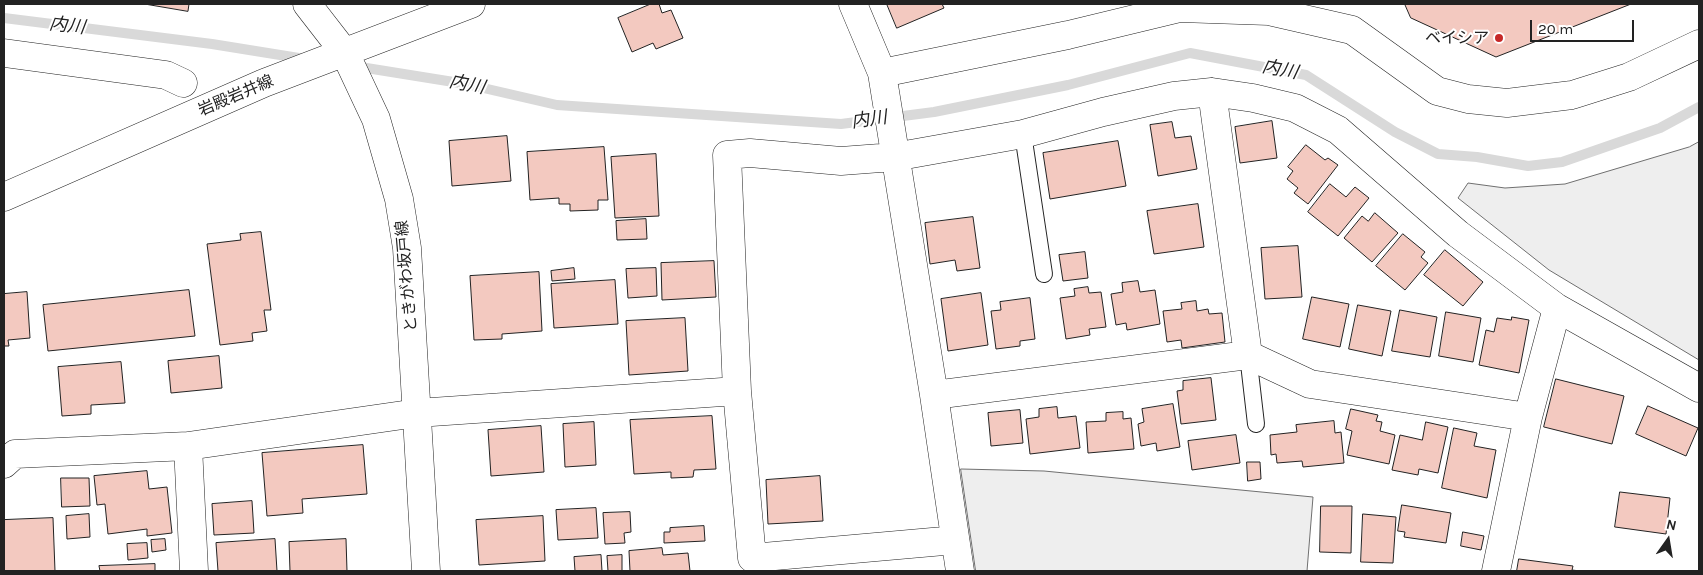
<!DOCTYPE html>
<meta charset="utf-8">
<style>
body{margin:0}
#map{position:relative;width:1703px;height:575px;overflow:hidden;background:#fff;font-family:Karla,sans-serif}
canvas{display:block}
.frame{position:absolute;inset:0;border:5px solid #222;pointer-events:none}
.north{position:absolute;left:1643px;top:515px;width:50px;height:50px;-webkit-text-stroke:4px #fff;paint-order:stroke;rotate:13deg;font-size:14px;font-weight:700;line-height:20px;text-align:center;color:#222}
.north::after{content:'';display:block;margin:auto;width:18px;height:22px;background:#222;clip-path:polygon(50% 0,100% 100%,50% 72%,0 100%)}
.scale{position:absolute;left:1530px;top:20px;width:104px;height:22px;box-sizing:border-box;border:2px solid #222;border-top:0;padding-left:6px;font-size:15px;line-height:18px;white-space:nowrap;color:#222;-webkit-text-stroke:4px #fff;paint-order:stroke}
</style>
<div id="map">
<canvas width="1703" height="575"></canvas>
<div class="frame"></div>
<div class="north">N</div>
<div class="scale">20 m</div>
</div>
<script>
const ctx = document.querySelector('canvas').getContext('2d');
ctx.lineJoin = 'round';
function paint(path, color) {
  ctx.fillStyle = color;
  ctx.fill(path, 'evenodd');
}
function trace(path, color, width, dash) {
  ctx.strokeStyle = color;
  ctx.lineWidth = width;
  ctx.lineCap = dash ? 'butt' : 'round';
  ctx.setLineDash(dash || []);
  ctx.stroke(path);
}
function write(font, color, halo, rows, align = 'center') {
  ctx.font = font + ' Karla,"Noto Sans JP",sans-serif';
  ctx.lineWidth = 4;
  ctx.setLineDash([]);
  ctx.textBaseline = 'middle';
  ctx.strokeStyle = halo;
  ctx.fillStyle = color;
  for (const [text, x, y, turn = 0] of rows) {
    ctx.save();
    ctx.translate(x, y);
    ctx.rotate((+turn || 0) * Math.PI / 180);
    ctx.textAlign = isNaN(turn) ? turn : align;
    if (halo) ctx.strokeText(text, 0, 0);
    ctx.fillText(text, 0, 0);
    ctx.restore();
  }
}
const green = new Path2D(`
 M 1699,142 L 1699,360 L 1549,270 L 1458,198 L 1468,183 L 1505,188 L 1565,184 L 1689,147 Z
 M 961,469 L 1044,471 L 1313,497 L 1307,571 L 976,571 Z`);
const stream = new Path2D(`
 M 4,18 L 212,44 L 305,59
 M 354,66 L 466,84 L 557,105 L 841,124 L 934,112 L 1068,85 L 1190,53 L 1306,75 L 1395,132 L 1438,154 L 1477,157 L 1528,166 L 1562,162 L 1660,128 L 1699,107`);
const building = new Path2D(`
 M 145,4 L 189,4 L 188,11 Z
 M 651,4 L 659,4 L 662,13 L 671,10 L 683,38 L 656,49 L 653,43 L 632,52 L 618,18 Z
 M 887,4 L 942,4 L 944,8 L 897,28 Z
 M 1405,4 L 1631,4 L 1496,57 L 1411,18 Z
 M 1272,121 L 1277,158 L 1240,163 L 1235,127 Z
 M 1172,122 L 1175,138 L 1191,136 L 1197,169 L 1158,176 L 1150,125 Z
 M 507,136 L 511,181 L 452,186 L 449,141 Z
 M 1118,141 L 1126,186 L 1050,199 L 1043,153 Z
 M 1306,145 L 1325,160 L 1328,158 L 1338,165 L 1308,204 L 1294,193 L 1298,188 L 1287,179 L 1293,171 L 1288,167 Z
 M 604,147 L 608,200 L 598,200 L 598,210 L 570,211 L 570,204 L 559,204 L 559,198 L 530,200 L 527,152 Z
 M 656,154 L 659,216 L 615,218 L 611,157 Z
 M 1330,184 L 1346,197 L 1355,187 L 1369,198 L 1338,236 L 1308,212 Z
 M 1198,204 L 1204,247 L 1154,254 L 1147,211 Z
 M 1375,213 L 1398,233 L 1372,262 L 1344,238 L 1362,216 L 1368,221 Z
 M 973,217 L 980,268 L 957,271 L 955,260 L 930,264 L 925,223 Z
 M 646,219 L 647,239 L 617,240 L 616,221 Z
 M 261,232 L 271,310 L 264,310 L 267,331 L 252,333 L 253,341 L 220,345 L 207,244 L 241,240 L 240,234 Z
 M 1403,234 L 1425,252 L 1421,257 L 1428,263 L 1405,290 L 1376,266 Z
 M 1298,246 L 1302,297 L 1265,299 L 1261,248 Z
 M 1445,250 L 1483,282 L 1463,306 L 1424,275 Z
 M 1085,252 L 1088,278 L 1063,281 L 1059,255 Z
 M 714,261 L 716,297 L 662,300 L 661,263 Z
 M 574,268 L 575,279 L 552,281 L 551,271 Z
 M 656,268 L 657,296 L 628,298 L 626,269 Z
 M 539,272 L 542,331 L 502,334 L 502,339 L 474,340 L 470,276 Z
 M 615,280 L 618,324 L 554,328 L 551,284 Z
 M 1138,281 L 1140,292 L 1155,290 L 1160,324 L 1127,330 L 1126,323 L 1116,325 L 1111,294 L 1123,292 L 1122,283 Z
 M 1088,287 L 1089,293 L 1101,292 L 1106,327 L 1089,329 L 1090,335 L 1066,339 L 1060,298 L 1075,296 L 1074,289 Z
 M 189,290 L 195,336 L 48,351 L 43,305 Z
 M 27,292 L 30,338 L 8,340 L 9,346 L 4,346 L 4,294 Z
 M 981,293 L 988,345 L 948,351 L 941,299 Z
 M 1312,297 L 1349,304 L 1340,347 L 1303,339 Z
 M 1030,298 L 1035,339 L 1020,341 L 1020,346 L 996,349 L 991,311 L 1001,310 L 1000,302 Z
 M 1196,301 L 1197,311 L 1208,309 L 1209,314 L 1222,313 L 1225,342 L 1182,348 L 1181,340 L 1167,342 L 1163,311 L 1182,309 L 1181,303 Z
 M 1358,305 L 1391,311 L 1382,356 L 1349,349 Z
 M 1400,310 L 1437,317 L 1430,357 L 1392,351 Z
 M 1446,312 L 1481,318 L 1473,362 L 1439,356 Z
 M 1512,317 L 1529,320 L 1519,373 L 1479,365 L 1486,330 L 1494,332 L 1497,318 L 1511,320 Z
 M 685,318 L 688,371 L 629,375 L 626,321 Z
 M 219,356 L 222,388 L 171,393 L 168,361 Z
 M 121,362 L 125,403 L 91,405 L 91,414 L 62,416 L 58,367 Z
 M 1211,378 L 1216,420 L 1181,424 L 1177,391 L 1183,390 L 1183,381 Z
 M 1556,379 L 1624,396 L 1612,444 L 1544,427 Z
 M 1173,404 L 1180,447 L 1157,451 L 1156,443 L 1141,446 L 1138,424 L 1144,422 L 1142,409 Z
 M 1648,406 L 1698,428 L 1686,456 L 1636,434 Z
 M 1057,407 L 1058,418 L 1076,416 L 1080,448 L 1030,454 L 1026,419 L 1039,417 L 1039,409 Z
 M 1351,409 L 1378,415 L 1376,421 L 1382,422 L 1380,431 L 1395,435 L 1389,464 L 1347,455 L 1352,431 L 1346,429 Z
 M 1020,410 L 1023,443 L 991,446 L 988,413 Z
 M 1123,412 L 1123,419 L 1131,418 L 1134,449 L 1088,453 L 1086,422 L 1106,421 L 1106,413 Z
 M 712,416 L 716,469 L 694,470 L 693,477 L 671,478 L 671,472 L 634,474 L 630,420 Z
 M 1334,421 L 1335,433 L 1341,432 L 1344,463 L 1303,467 L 1302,461 L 1277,463 L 1276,454 L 1271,455 L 1270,435 L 1297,432 L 1296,425 Z
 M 594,422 L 596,465 L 565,467 L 563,424 Z
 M 1426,422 L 1448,427 L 1438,473 L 1419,469 L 1418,475 L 1392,470 L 1400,435 L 1422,440 Z
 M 541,426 L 544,472 L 491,476 L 488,430 Z
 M 1454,428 L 1477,433 L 1474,446 L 1496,450 L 1487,498 L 1442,488 Z
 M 1236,435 L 1240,463 L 1192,470 L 1188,441 Z
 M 363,445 L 367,494 L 302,499 L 303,513 L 267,516 L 262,453 Z
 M 1247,462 L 1260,462 L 1261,479 L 1248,481 Z
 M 147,471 L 149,489 L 167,487 L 172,533 L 147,536 L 147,529 L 108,534 L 105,504 L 97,505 L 94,476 Z
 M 820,476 L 823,521 L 768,524 L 766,480 Z
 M 61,478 L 89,478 L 90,506 L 62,507 Z
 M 1620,492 L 1670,498 L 1666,534 L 1615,527 Z
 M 252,501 L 254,533 L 214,535 L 212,504 Z
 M 1402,505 L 1451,513 L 1446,543 L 1404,537 L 1405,532 L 1398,531 Z
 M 1321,506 L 1352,506 L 1351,553 L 1320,552 Z
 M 596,508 L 598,538 L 558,540 L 556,510 Z
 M 630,512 L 631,532 L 624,533 L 625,543 L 605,544 L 603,513 Z
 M 89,514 L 90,537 L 67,539 L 66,516 Z
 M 1363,514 L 1396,517 L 1393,563 L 1361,562 Z
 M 543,516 L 545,561 L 479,565 L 476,520 Z
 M 53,518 L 55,571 L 4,571 L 4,520 Z
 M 704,526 L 705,541 L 664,543 L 664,532 L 670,532 L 670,528 Z
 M 1463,532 L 1484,536 L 1481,550 L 1461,546 Z
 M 165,539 L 166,550 L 152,552 L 151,540 Z
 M 275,539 L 277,571 L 218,571 L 216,543 Z
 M 346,539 L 347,571 L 290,571 L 289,542 Z
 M 147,543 L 148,558 L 128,560 L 127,544 Z
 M 662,548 L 663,555 L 688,553 L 690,571 L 630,571 L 629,551 Z
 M 601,555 L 602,571 L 575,571 L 574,557 Z
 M 622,555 L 622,571 L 608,571 L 607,556 Z
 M 1519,559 L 1573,566 L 1572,570 L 1580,571 L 1517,571 Z
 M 155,564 L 155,571 L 100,571 L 99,566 Z`);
const lane = new Path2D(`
 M 1023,134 L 1044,274
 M 1248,355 L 1256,424`);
const street = new Path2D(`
 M 853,4 L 882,73 L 934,395 L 960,571
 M 4,53 L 166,75 L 183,83
 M 882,73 L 1068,35 L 1180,8 L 1269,11 L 1352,30 L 1437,91 L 1468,99 L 1507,103 L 1572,95 L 1629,77 L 1699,44
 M 1248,355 L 1310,384 L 1528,417
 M 934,395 L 1248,355 L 1212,92
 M 188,446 L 194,571
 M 4,464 L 15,454 L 188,446 L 417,413 L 737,391
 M 955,540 L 752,558 L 737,391 L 727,155 L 750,153 L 841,161 L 894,157 L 1023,134 L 1103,112 L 1174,96 L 1212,92 L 1253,98 L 1295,108 L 1338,130 L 1458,234 L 1557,308 L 1699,388
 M 1496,571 L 1528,417 L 1557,308`);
const secondary = new Path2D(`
 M 307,4 L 345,53 L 376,119 L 399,199 L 407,248 L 426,571
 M 4,197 L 264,83 L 471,4`);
const markers = [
 [1499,38,5,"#c62828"]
];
const poiNames = [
 ["ベイシア",1489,38]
];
const streetNames = [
 ["岩殿岩井線",236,96,-23],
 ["ときがわ坂戸線",407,276,-95]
];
const waterNames = [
 ["内川",67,26,7],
 ["内川",1280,70,11],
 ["内川",467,85,11],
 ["内川",869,120,-8]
];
paint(green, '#eee');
trace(green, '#6f6f6f', 1);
trace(stream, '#d9d9d9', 10);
paint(building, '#f3c9c0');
trace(building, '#222', 1);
trace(lane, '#222', 18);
trace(street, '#222', 29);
trace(secondary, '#222', 29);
trace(lane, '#fff', 16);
trace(street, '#fff', 28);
trace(secondary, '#fff', 28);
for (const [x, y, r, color] of markers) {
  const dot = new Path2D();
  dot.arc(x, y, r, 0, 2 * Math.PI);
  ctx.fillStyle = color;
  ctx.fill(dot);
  trace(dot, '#fff', 2);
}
write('16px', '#222', '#fff', poiNames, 'right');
write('16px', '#222', '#fff', streetNames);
write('italic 18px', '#222', '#fff', waterNames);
</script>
